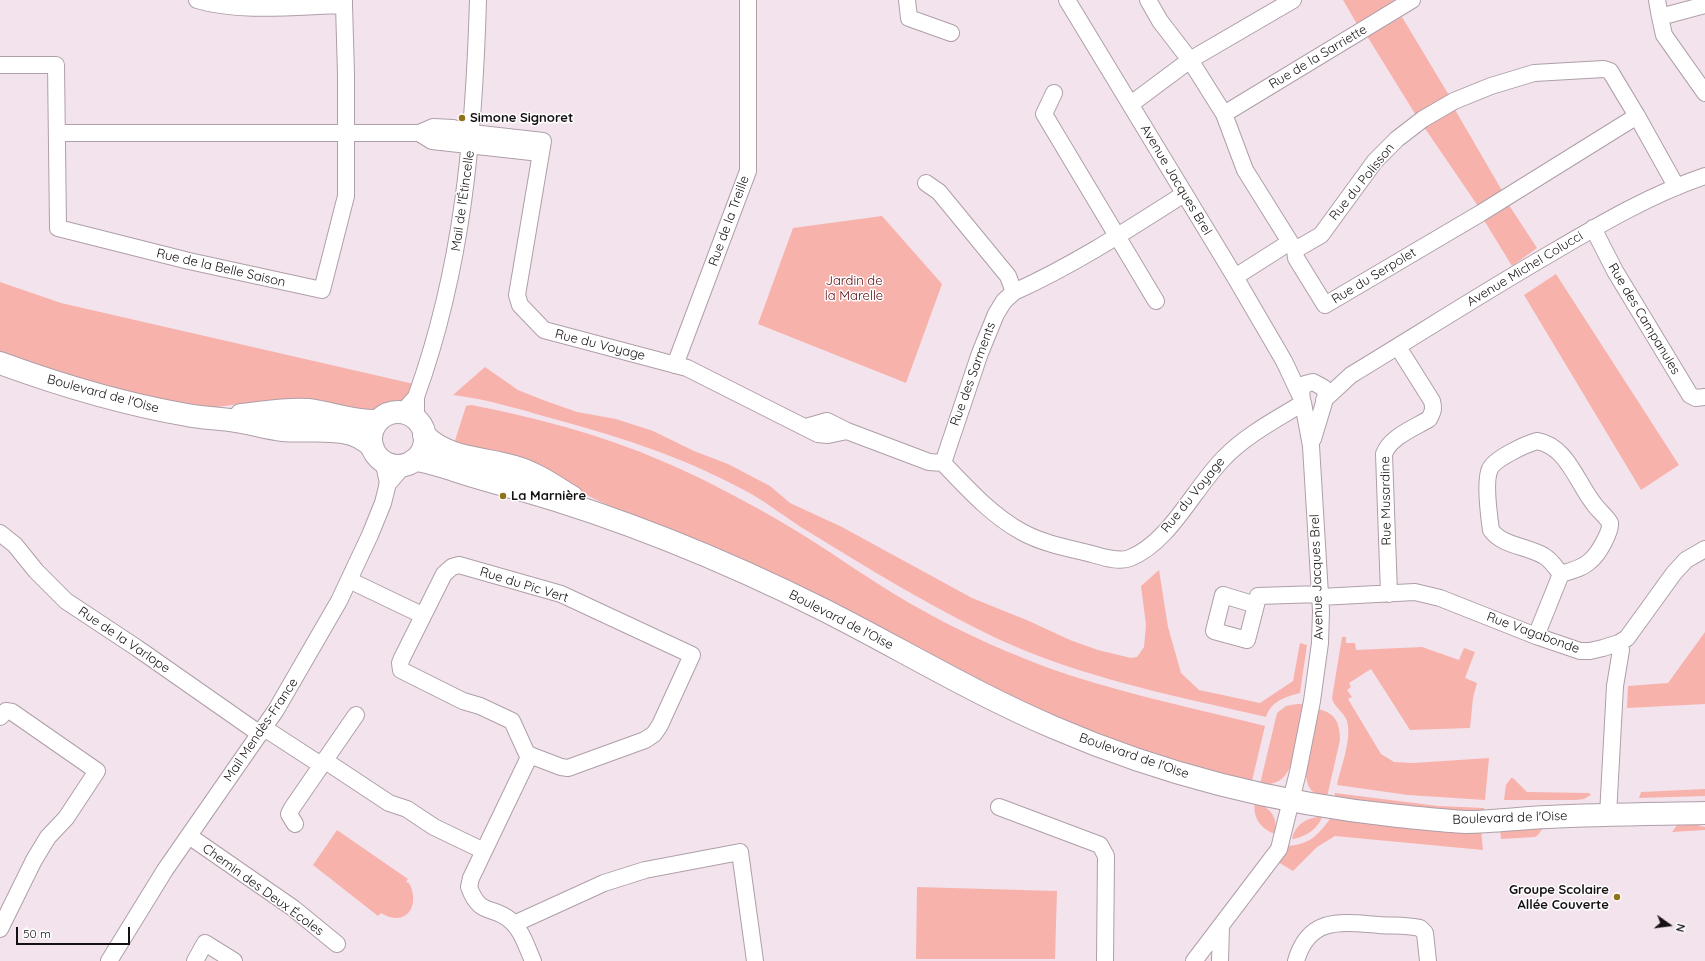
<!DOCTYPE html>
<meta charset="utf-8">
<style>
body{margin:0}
#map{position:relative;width:1705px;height:961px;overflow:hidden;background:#f3e3ed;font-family:Quicksand,sans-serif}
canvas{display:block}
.north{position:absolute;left:1649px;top:905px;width:40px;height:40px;-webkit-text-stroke:3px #fff;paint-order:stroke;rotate:104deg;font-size:11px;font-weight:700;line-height:16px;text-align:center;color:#151013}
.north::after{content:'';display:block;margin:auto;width:14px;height:18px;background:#151013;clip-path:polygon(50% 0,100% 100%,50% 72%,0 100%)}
.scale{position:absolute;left:16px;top:927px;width:114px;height:18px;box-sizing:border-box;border:2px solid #151013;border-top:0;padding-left:5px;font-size:12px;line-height:14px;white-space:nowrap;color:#151013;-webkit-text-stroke:3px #fff;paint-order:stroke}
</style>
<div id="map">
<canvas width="1705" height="961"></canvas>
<div class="north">N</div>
<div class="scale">50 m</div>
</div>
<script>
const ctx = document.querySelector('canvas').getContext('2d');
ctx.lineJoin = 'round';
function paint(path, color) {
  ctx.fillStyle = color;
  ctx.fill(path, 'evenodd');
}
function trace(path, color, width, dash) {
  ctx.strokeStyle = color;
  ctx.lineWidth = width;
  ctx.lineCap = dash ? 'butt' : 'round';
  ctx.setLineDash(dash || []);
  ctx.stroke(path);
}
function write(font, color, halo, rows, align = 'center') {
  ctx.font = font + ' Quicksand,sans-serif';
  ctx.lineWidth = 3;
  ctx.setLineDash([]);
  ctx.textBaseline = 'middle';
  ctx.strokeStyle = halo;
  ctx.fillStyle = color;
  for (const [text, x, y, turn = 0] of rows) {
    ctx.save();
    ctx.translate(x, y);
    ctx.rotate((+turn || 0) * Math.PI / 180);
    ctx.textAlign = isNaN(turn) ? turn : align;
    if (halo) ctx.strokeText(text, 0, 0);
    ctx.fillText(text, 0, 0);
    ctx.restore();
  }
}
const green = new Path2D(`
 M 1343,0 L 1394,0 L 1395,1 L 1358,26 Z
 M 1402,17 L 1450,97 L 1417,117 L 1367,36 Z
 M 1454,108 L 1504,194 L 1480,209 L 1424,127 Z
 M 1507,202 L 1537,248 L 1512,266 L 1482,217 Z
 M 882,216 L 942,284 L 906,383 L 758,324 L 793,228 Z
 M 1556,274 L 1679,465 L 1641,490 L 1524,295 Z
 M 0,282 L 61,303 L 414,384 L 402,402 L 381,407 L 365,415 L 324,406 L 263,401 L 201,409 L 121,391 L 0,353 Z
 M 485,367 L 518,390 L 543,400 L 577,412 L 616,419 L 653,431 L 694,451 L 728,464 L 770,486 L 790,503 L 842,527 L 972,598 L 1029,621 L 1070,640 L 1098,650 L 1131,658 L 1137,657 L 1144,647 L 1146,625 L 1141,586 L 1159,570 L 1168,627 L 1181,673 L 1199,690 L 1260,703 L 1293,681 L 1300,643 L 1307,645 L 1300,693 C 1285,697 1271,701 1266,717 C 1175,696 1083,678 998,639 C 933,608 871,570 809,532 C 787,519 766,501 742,489 C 681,456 614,435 547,417 C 516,408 485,399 453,395 Z
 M 471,405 C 535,417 602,435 662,461 C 702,478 740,498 778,520 C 829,549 876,586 929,614 C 971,637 1026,661 1072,676 C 1135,696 1201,710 1265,726 L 1252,781 L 1198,769 L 1076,727 L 578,491 L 453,447 L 466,406 Z
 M 1705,632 L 1705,704 L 1627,708 L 1628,686 L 1668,683 Z
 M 1342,637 L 1346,637 L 1346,643 L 1355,643 L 1356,650 L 1422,647 L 1459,660 L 1464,648 L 1475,652 L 1465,678 L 1477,683 L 1473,698 L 1470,728 L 1410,730 L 1371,669 L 1349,683 L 1351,687 L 1347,690 L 1352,697 L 1348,699 L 1381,754 L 1394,762 L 1413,763 L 1489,758 L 1485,800 L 1408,795 L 1337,785 C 1341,766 1352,740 1347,721 C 1344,712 1333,706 1332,698 Z
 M 1297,704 L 1304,704 C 1302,717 1299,729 1297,741 C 1292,763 1289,787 1260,784 L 1277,713 L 1286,706 Z
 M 1318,709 C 1335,713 1340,722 1340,740 L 1327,797 C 1322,795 1316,795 1312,791 C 1297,776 1314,728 1318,709 Z
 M 1511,778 L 1513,778 L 1527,792 L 1589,793 L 1591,795 L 1584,799 L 1576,800 L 1504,800 L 1506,785 Z
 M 1705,789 L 1705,796 L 1639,798 L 1641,792 Z
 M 1335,793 L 1438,806 L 1484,808 L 1484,814 L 1334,801 Z
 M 1255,802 C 1271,808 1278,817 1275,834 C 1261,829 1252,817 1255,802 Z
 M 1322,817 C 1318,829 1304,838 1292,839 C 1295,824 1308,817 1322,817 Z
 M 1330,819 L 1481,830 L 1483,850 L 1335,836 L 1317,847 L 1293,871 L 1278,862 L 1288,846 C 1310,844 1317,836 1330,819 Z
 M 1692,821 L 1700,826 L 1705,827 L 1705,830 L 1672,832 L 1679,822 Z
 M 1546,824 L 1538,835 L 1535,837 L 1501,839 L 1500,829 Z
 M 337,830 L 408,879 L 406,882 L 409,883 C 421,906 406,928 381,913 L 378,916 L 313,865 Z
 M 917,887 L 1057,891 L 1055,959 L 916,959 Z`);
const street = new Path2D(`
 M 197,0 C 240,13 299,6 344,5 L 344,0
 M 907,0 L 909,18 L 951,33
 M 1067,0 L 1235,277 L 1284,361 L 1300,395
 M 1148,0 L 1160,21 L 1190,60 L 1224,114 L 1245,170 L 1295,250 L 1296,258 L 1325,305 L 1481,213 L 1637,116 L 1676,186
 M 1657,0 L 1660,17
 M 1705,5 L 1660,17 L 1664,35 L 1705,93
 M 0,65 L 56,65 L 58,228 L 189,261 L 322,290 L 346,196 L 346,75 L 344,5
 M 1054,93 L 1044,114 L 1156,301
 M 1131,104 L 1190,60 L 1293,0
 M 1224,114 L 1412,0
 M 57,133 L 419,133
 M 540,153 L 432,141 L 419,133 L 433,127 L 453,128 L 472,133 L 543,141 L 517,295 L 520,305 L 544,330 L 687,368 L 818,434 L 828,435 L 847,431
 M 926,183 L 939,192 L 1008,276 L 1014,292 L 1004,301 L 996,314 L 980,353 L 943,463
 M 1593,228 L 1615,271 L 1690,395 L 1696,398 L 1705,397
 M 1295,250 L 1321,235 L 1375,161 L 1397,139 L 1423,119 L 1454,101 L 1491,86 L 1534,73 L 1604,69 L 1610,71 L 1637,116
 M 1235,277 L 1290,242
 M 1014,292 C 1074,265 1129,229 1184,194
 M 675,365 L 748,171 L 748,0
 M 1302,400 L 1301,391 L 1305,384 L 1313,382 L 1324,388 L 1326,396 L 1313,439
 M 1324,400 L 1351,375 C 1417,335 1481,294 1548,255 C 1599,225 1649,195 1705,176
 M 399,412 L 407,407 L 416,397
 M 418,422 L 416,413 L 416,397 C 463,267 474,137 478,0
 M 806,427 L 827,421 L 847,431 L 929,462 L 943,463 C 967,488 991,515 1022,532 C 1042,543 1067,548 1088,553 C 1100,556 1118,563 1130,558 C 1170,542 1194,488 1224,458 C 1246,435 1277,419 1303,403 L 1311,446 L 1321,611 L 1320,643 L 1312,701 L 1298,772 L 1279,849 L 1194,961
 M 1537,441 C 1567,446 1577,483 1594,504 C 1599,511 1606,516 1610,523 C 1611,532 1598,555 1590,561 C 1583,568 1571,571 1561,574 C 1556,568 1551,560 1544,556 C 1528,546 1502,546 1491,530 C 1489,516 1484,481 1490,469 C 1494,459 1526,444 1537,441 Z
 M 387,485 L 405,464
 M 0,533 L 15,545 L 36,571 L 66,601 L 137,648 L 260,734
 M 459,565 L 561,594 L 692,655 L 660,725 L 654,734 L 645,740 L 568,768 L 561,767 L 527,754 L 512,721 L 480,706 L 463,701 L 401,670 L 400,663 L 402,658 L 444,574 L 452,567 Z
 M 349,580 L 422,615
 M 1389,594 L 1384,454 C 1390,437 1414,428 1429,419 C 1433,412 1434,409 1432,401 L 1398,347
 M 1223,595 L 1256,605 L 1247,640 L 1214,631 Z
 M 1320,597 L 1415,592 L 1440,598 L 1536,636 L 1580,651 L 1590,651 L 1603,648 L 1619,643 L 1627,638 L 1674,573 L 1686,560 L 1705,549
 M 1256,605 L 1258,596 L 1320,594
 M 1536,636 L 1561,574
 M 0,717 L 6,711 L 12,712 L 97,771 L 66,818 L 48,837 L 34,860 L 0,929
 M 264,728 L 321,765
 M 530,755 L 471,878 L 469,887 C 480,917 492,905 510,920 C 522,930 527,948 533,961
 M 324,760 L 389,803 L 407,809 L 434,827 L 484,851
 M 999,807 L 1100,845 L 1106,856 L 1105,961
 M 1608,815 L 1615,686 L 1621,650 L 1619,643
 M 295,824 L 289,814 L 292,808 L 356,715
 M 189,836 L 293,908 L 337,944
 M 514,924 L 604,883 L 645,870 L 740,852 L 755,961
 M 109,961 L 165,870 L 276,710 L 339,601 L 370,535 L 383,503 L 388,483 L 383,460
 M 195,961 L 205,943 L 234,961
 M 1220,961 L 1221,926
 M 1296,961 C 1309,916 1341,922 1379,925 C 1392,926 1407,925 1420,928 L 1425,933 L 1428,961`);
const secondary = new Path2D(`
 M 0,363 C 60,385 124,404 187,415 C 201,418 216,418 230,420 C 248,422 265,428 283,430 C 312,433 352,423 373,448
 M371 439a27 27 0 1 1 54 0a27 27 0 1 1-54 0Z
 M 241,415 C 263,413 286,408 308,410 C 332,413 354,422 378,421
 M 424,435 C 449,460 483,457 515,467 C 536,473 554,486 572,497
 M 414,460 C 429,461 440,466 454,470 C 475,477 497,483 519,489 C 624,519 726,561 824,610 C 901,649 975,694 1055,728 C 1164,775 1281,804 1398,816 C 1420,818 1443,821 1466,822 C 1494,822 1520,818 1548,817 C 1600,814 1653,814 1705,813`);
const markers = [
 [462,118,4,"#8f7318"],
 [503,496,4,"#8f7318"],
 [1617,897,4,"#8f7318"]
];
const streetNames = [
 ["Rue de la Sarriette",1318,57,-31],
 ["Avenue Jacques Brel",1176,180,59],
 ["Rue du Polisson",1362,182,-51],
 ["Mail de l'Étincelle",463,201,-82],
 ["Rue de la Treille",729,221,-70],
 ["Rue de la Belle Saison",221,268,13],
 ["Avenue Michel Colucci",1525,269,-31],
 ["Rue du Serpolet",1374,276,-31],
 ["Rue des Campanules",1644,319,59],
 ["Rue du Voyage",600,345,14],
 ["Rue des Sarments",973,374,-70],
 ["Boulevard de l'Oise",103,394,15],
 ["Rue du Voyage",1193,495,-51],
 ["Rue Musardine",1386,501,-91],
 ["Avenue Jacques Brel",1317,577,-92],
 ["Rue du Pic Vert",524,585,17],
 ["Boulevard de l'Oise",841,620,27],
 ["Rue Vagabonde",1533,633,20],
 ["Rue de la Varlope",124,640,34],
 ["Mail Mendès-France",261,730,-56],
 ["Boulevard de l'Oise",1134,756,19],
 ["Boulevard de l'Oise",1510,818,-2],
 ["Chemin des Deux Écoles",263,890,36]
];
const poiNames = [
 ["Simone Signoret",470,118],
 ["La Marnière",511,496],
 ["Groupe Scolaire",1609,890,"right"],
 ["Allée Couverte",1609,905,"right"]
];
const parkNames = [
 ["Jardin de",854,281],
 ["la Marelle",854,296]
];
paint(green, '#f8b2ac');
trace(street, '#ae9fa8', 18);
trace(secondary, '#ae9fa8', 24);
trace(street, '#fff', 16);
trace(secondary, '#fff', 22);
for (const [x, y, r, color] of markers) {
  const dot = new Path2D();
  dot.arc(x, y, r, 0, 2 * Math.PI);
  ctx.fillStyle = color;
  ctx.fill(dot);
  trace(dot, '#fff', 1.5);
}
write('13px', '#151013', '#fff', streetNames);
write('bold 13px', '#151013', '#fff', poiNames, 'left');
write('13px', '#59050b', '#fff', parkNames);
</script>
